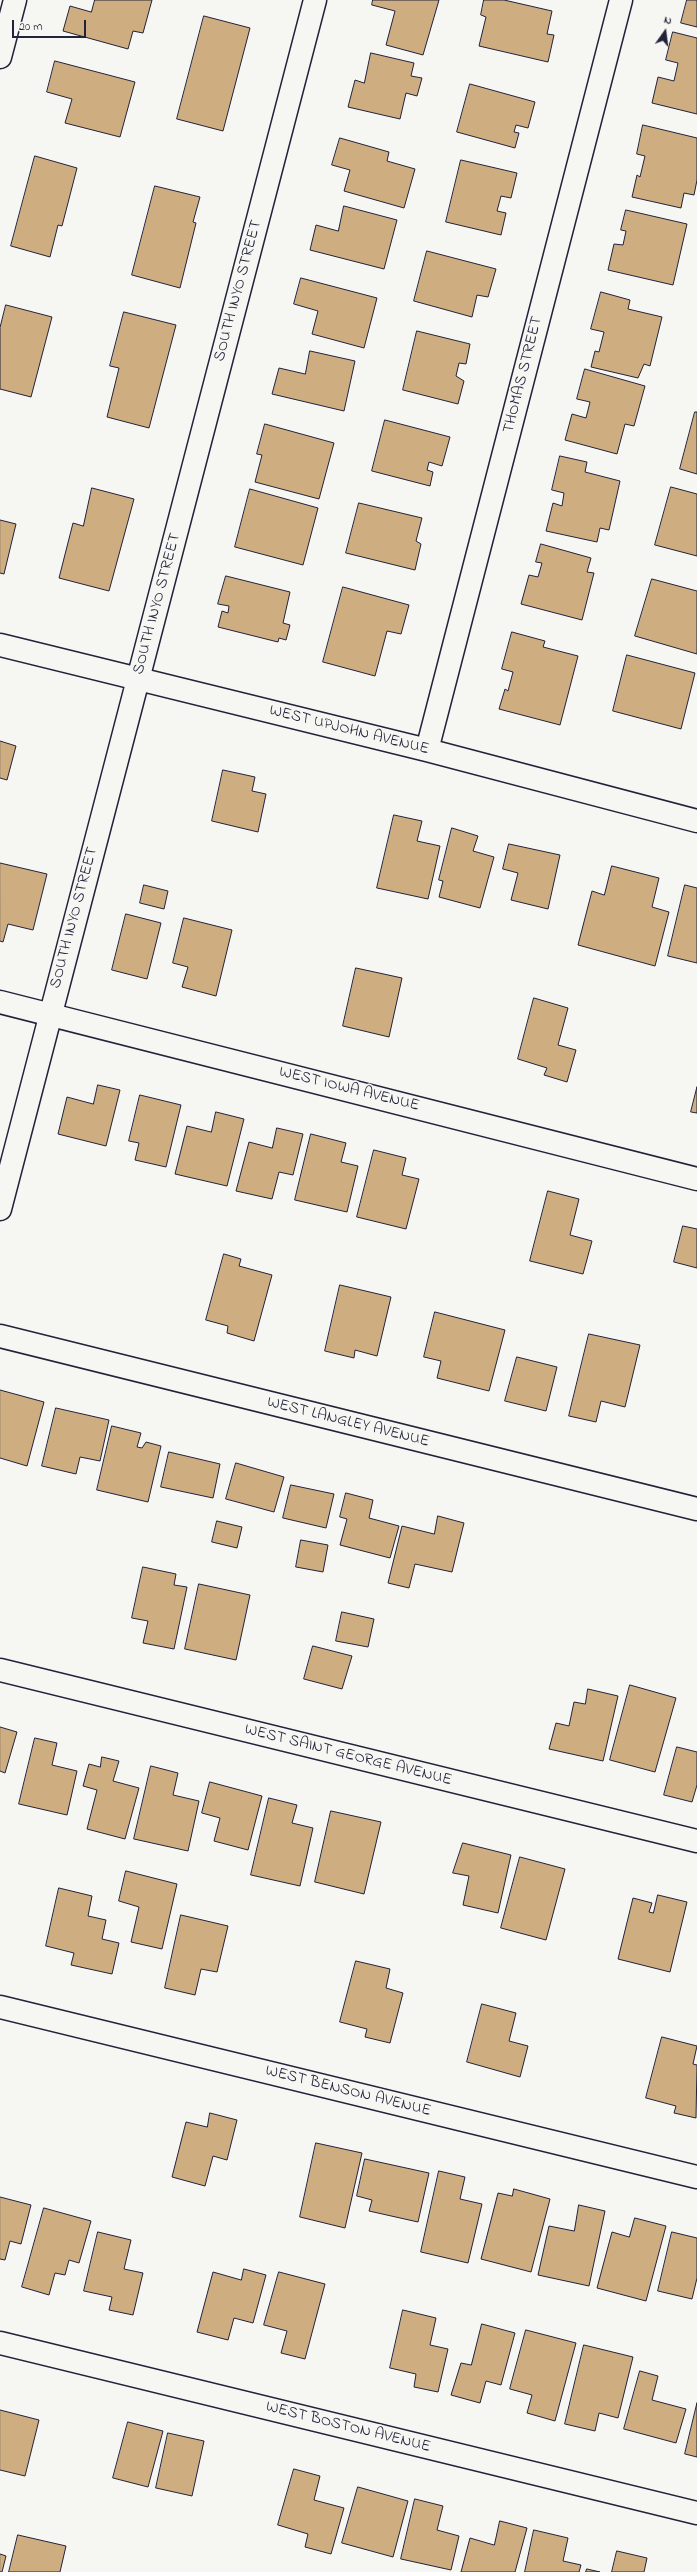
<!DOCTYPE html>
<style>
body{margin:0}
#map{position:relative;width:697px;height:2572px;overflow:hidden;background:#f6f6f2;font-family:"Indie Flower",sans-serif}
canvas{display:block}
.north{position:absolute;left:645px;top:12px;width:40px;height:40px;-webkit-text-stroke:3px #f6f6f2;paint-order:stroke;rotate:14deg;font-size:11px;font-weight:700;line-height:16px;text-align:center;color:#22223b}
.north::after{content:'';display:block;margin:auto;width:14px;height:18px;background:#22223b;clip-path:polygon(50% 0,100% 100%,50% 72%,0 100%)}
.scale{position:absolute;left:12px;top:20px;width:74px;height:18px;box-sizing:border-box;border:2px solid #22223b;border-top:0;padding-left:5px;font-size:12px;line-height:14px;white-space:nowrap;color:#22223b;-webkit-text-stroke:3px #f6f6f2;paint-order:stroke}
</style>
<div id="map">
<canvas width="697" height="2572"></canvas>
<div class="north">N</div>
<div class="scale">20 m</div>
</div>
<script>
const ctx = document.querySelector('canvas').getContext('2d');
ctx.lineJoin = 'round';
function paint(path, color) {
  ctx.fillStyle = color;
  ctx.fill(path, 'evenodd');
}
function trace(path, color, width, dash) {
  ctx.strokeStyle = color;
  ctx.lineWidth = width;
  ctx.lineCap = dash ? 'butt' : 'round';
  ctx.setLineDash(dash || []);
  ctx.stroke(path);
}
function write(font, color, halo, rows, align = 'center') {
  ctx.font = font + ' "Indie Flower",sans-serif';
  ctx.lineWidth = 3.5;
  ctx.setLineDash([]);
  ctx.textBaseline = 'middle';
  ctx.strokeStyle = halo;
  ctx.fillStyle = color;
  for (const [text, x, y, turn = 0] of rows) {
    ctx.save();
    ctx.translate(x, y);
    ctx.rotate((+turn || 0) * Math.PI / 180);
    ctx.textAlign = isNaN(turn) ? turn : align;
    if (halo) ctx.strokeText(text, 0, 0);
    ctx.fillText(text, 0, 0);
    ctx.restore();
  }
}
const building = new Path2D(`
 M 95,0 L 152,0 L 143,33 L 133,31 L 128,49 L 63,31 L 70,6 L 91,12 Z
 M 373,0 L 439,0 L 423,55 L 386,45 L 395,11 L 372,5 Z
 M 484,0 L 504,0 L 552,11 L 547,34 L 554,35 L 548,62 L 479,46 L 486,17 L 481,15 Z
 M 687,0 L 697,0 L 697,27 L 681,23 Z
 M 204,16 L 250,28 L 223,131 L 177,119 Z
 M 673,32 L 697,38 L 697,114 L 652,103 L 658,77 L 674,81 L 678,63 L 666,60 Z
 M 371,53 L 414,63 L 411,76 L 422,78 L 417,96 L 406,93 L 400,119 L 348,107 L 355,80 L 364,83 Z
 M 55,61 L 135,82 L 120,137 L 65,123 L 72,99 L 47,92 Z
 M 470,84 L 535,102 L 528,128 L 516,125 L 514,132 L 519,133 L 515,148 L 457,132 Z
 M 643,125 L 697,138 L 697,180 L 694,195 L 684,193 L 681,208 L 632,197 L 637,175 L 640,177 L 645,156 L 637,154 Z
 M 340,138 L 389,152 L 387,161 L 415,169 L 404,208 L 344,191 L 350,170 L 332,165 Z
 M 35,156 L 77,168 L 62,226 L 58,225 L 50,257 L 11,246 Z
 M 461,160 L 517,173 L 511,198 L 501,196 L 497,211 L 506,213 L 501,235 L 446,222 Z
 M 155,186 L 200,197 L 193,222 L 196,223 L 180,288 L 132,275 Z
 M 344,206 L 397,220 L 384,269 L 310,250 L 316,225 L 338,231 Z
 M 626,210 L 687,224 L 673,285 L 608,270 L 614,244 L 623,245 L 626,231 L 621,230 Z
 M 427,251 L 496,269 L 488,297 L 477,295 L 472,317 L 414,301 Z
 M 301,278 L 377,298 L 364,348 L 312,334 L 318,311 L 294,304 Z
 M 601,292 L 630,300 L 628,309 L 662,317 L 650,366 L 644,364 L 638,378 L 591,367 L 595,351 L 599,352 L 604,332 L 591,329 Z
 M 6,305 L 52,317 L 31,397 L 0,389 L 0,328 Z
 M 124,312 L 176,325 L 149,428 L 107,417 L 119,368 L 110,366 Z
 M 417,331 L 470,344 L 466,364 L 459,363 L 456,376 L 464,381 L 458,404 L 403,390 Z
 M 310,351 L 355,361 L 344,411 L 272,394 L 279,368 L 305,374 Z
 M 585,369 L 645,386 L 634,426 L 625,424 L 617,454 L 565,440 L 572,414 L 586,418 L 590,402 L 577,399 Z
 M 695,412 L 697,412 L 697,474 L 680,469 Z
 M 385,420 L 450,437 L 442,466 L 429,462 L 427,470 L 433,472 L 430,486 L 372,471 Z
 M 265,424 L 334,443 L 319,499 L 255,482 L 262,455 L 257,454 Z
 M 560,456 L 587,462 L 585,472 L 620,481 L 609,530 L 600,528 L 597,542 L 546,531 L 553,503 L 562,506 L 564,493 L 552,490 Z
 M 671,487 L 697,494 L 697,556 L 655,545 Z
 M 92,488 L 134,499 L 109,591 L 59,578 L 73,523 L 83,526 Z
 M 250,489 L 318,508 L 303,565 L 235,547 Z
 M 359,503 L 422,518 L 416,541 L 421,544 L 415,570 L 346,553 Z
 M 0,520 L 16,524 L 4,574 L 0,573 Z
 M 541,544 L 591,558 L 587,572 L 594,573 L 582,620 L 521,604 L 529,575 L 538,577 L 542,563 L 536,562 Z
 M 226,576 L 290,592 L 283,623 L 290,625 L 286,640 L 279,638 L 278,642 L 218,627 L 222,611 L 228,613 L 229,606 L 218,604 Z
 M 652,579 L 697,591 L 697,654 L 635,636 Z
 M 343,587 L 409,605 L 401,634 L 387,631 L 375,676 L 323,662 Z
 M 512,632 L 545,641 L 543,647 L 578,656 L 560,725 L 499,709 L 505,689 L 508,691 L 513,672 L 502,669 Z
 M 627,655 L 695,673 L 681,729 L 613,711 Z
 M 0,741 L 16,746 L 7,780 L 0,778 Z
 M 223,770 L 255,777 L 252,791 L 266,794 L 258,832 L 212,821 Z
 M 394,815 L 422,821 L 417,841 L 440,846 L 428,899 L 377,888 Z
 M 452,828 L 478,836 L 473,851 L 494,857 L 480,908 L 439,897 L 443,881 L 439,880 Z
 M 509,844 L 560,855 L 548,909 L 511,900 L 518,873 L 503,869 Z
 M 0,863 L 47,874 L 33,930 L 8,924 L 3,942 L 0,941 Z
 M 612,866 L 659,878 L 652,907 L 669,912 L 655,966 L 578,945 L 592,891 L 604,895 Z
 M 144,885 L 168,891 L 164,909 L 140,903 Z
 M 685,885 L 697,888 L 697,963 L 668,956 Z
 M 126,914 L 161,923 L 147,979 L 112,970 Z
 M 184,918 L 232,930 L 216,996 L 182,987 L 188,967 L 173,963 Z
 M 356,968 L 402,978 L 389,1037 L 343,1026 Z
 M 534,998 L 568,1008 L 558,1045 L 576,1050 L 567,1082 L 544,1075 L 547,1068 L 518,1059 Z
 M 98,1085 L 120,1090 L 106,1146 L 58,1134 L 67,1097 L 93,1104 Z
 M 697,1087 L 697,1113 L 691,1112 Z
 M 140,1095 L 181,1105 L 166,1167 L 135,1160 L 139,1143 L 129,1141 Z
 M 216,1112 L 244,1119 L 227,1186 L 175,1174 L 187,1126 L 211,1132 Z
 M 277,1128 L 303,1134 L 293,1175 L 279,1172 L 272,1199 L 236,1191 L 249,1142 L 272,1148 Z
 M 311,1134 L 346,1143 L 341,1162 L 358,1166 L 347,1212 L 295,1200 Z
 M 374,1150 L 406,1158 L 402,1175 L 419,1179 L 406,1229 L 357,1217 Z
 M 548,1191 L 579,1199 L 570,1235 L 592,1241 L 583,1274 L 530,1261 Z
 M 683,1226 L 697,1229 L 697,1268 L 674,1262 Z
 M 224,1254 L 241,1259 L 239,1266 L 272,1275 L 254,1341 L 227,1333 L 228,1326 L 206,1320 Z
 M 340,1285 L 391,1297 L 377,1356 L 355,1350 L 354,1358 L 325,1351 Z
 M 435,1312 L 505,1330 L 489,1391 L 437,1378 L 441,1361 L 424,1357 Z
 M 589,1334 L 640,1345 L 625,1407 L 601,1401 L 596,1422 L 569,1416 Z
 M 517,1357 L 557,1367 L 546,1411 L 505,1401 Z
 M 0,1390 L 44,1402 L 27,1466 L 0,1458 Z
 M 56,1408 L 109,1420 L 100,1461 L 80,1457 L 76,1474 L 42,1466 Z
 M 112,1426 L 141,1433 L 137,1447 L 142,1448 L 146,1442 L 161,1446 L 148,1502 L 97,1490 Z
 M 169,1452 L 220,1464 L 213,1498 L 161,1487 Z
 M 236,1463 L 284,1477 L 274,1512 L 226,1499 Z
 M 291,1485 L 334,1494 L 326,1528 L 283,1518 Z
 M 346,1493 L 373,1500 L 369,1518 L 399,1526 L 390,1558 L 340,1545 L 347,1519 L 340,1517 Z
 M 438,1516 L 464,1523 L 452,1572 L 415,1564 L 409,1588 L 388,1583 L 402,1526 L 434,1534 Z
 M 217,1521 L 242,1527 L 237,1548 L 212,1542 Z
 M 301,1540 L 328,1545 L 323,1572 L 296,1567 Z
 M 143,1567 L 176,1574 L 174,1585 L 187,1587 L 174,1649 L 143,1643 L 148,1621 L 132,1618 Z
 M 199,1584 L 250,1595 L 236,1660 L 185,1649 Z
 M 342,1612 L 374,1619 L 368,1647 L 336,1641 Z
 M 313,1646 L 352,1656 L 342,1689 L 304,1679 Z
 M 630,1685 L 676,1698 L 655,1772 L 610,1760 Z
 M 588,1689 L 618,1696 L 603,1761 L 549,1749 L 556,1723 L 569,1726 L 574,1702 L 585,1704 Z
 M 0,1727 L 17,1732 L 5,1773 L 0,1771 Z
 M 35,1738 L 57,1743 L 52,1765 L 77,1771 L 67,1815 L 19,1804 Z
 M 677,1747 L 697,1752 L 697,1785 L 692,1802 L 664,1795 Z
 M 102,1757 L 119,1761 L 113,1781 L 139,1788 L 125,1839 L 87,1829 L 97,1790 L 83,1786 L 89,1764 L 100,1767 Z
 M 151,1766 L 178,1773 L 173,1795 L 199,1801 L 188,1851 L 134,1839 Z
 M 210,1782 L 262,1796 L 248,1850 L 214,1841 L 220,1818 L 202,1813 Z
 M 269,1798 L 297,1805 L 292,1823 L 313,1828 L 300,1886 L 251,1875 Z
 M 331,1811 L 381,1822 L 364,1894 L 315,1882 Z
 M 463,1843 L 511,1855 L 498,1913 L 463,1905 L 469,1876 L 453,1873 Z
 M 520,1857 L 565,1869 L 546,1940 L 501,1928 Z
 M 126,1871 L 177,1884 L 162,1949 L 131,1942 L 139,1907 L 119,1901 Z
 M 59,1888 L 92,1896 L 88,1916 L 106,1920 L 102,1939 L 119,1943 L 112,1974 L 71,1965 L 74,1953 L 46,1946 Z
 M 658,1895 L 687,1902 L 670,1972 L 618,1959 L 633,1898 L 652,1903 L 649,1912 L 653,1913 Z
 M 181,1915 L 228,1926 L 217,1972 L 201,1969 L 195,1995 L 165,1988 Z
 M 356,1961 L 390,1969 L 386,1988 L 403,1993 L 390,2043 L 365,2037 L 367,2029 L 340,2022 Z
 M 482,2004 L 516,2013 L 509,2041 L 528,2046 L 520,2077 L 467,2062 Z
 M 662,2037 L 697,2046 L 693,2064 L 697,2065 L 696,2118 L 674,2113 L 676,2106 L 646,2098 Z
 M 210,2113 L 237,2120 L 227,2160 L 213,2156 L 205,2186 L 172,2177 L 186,2122 L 207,2127 Z
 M 316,2143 L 362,2153 L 345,2228 L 300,2217 Z
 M 365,2159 L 429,2173 L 418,2222 L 369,2211 L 372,2200 L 357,2196 Z
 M 439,2171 L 465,2177 L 460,2199 L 482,2204 L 468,2263 L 421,2252 Z
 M 514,2189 L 550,2199 L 531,2272 L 481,2259 L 498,2193 L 512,2196 Z
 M 0,2197 L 31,2205 L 21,2244 L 10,2241 L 5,2260 L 0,2259 Z
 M 579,2205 L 605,2211 L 589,2286 L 538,2275 L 549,2226 L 574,2231 Z
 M 44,2208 L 91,2221 L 79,2263 L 69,2260 L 65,2275 L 55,2273 L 49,2295 L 22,2287 Z
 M 635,2218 L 666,2226 L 646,2301 L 597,2288 L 612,2232 L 629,2237 Z
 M 98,2232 L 131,2240 L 124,2269 L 143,2273 L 133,2315 L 109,2310 L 112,2297 L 84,2291 Z
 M 672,2232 L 697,2238 L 697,2278 L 692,2299 L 658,2291 Z
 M 244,2269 L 266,2275 L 253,2323 L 234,2318 L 228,2340 L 197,2332 L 213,2272 L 241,2280 Z
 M 279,2272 L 325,2284 L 305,2359 L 281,2353 L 287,2331 L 264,2325 Z
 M 403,2310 L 436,2318 L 430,2345 L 448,2349 L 438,2392 L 414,2387 L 416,2374 L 390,2368 Z
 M 482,2324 L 515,2333 L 501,2385 L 486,2381 L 480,2403 L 451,2395 L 461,2363 L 471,2365 Z
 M 526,2330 L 576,2343 L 555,2421 L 527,2413 L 532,2395 L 510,2389 Z
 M 584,2345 L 633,2357 L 618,2418 L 599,2413 L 595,2431 L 565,2424 Z
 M 640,2371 L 658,2376 L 652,2400 L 686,2409 L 676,2443 L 624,2429 Z
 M 697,2403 L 697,2457 L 685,2454 Z
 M 0,2410 L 39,2420 L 25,2476 L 0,2470 Z
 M 128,2422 L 163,2431 L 148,2487 L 113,2478 Z
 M 168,2433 L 204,2441 L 192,2496 L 156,2488 Z
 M 294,2469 L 320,2476 L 314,2500 L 344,2508 L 331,2554 L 305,2547 L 308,2534 L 278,2525 Z
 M 358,2487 L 408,2501 L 393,2557 L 342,2543 Z
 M 415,2499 L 443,2506 L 437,2530 L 459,2536 L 451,2570 L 401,2559 Z
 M 500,2521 L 527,2528 L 515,2572 L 461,2572 L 470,2538 L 494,2545 Z
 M 534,2530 L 568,2538 L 563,2561 L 581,2565 L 579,2572 L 525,2572 Z
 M 18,2535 L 66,2546 L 60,2572 L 9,2572 Z
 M 617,2551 L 647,2558 L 644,2572 L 612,2572 Z
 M 0,2554 L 6,2556 L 2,2572 L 0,2572 Z
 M 587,2569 L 600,2572 L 586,2572 Z`);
const minor = new Path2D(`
 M 0,57 L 15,0
 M 0,645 L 427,750 L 697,821
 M 427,750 L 621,0
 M 0,1002 L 697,1179
 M 0,1209 L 315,0
 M 0,1336 L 697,1509
 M 0,1670 L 697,1841
 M 0,2007 L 697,2177
 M 0,2343 L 697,2513`);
const streetNames = [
 ["SOUTH INYO STREET",239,291,-75],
 ["THOMAS STREET",524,375,-76],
 ["SOUTH INYO STREET",158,604,-75],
 ["WEST UPJOHN AVENUE",349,731,14],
 ["SOUTH INYO STREET",75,918,-75],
 ["WEST IOWA AVENUE",349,1090,14],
 ["WEST LANGLEY AVENUE",348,1423,14],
 ["WEST SAINT GEORGE AVENUE",348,1756,14],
 ["WEST BENSON AVENUE",348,2092,14],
 ["WEST BOSTON AVENUE",348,2428,14]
];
paint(building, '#cead81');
trace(building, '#22223b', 1);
trace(minor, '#22223b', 25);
trace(minor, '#f6f6f2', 22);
write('16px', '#22223b', '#f6f6f2', streetNames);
</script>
